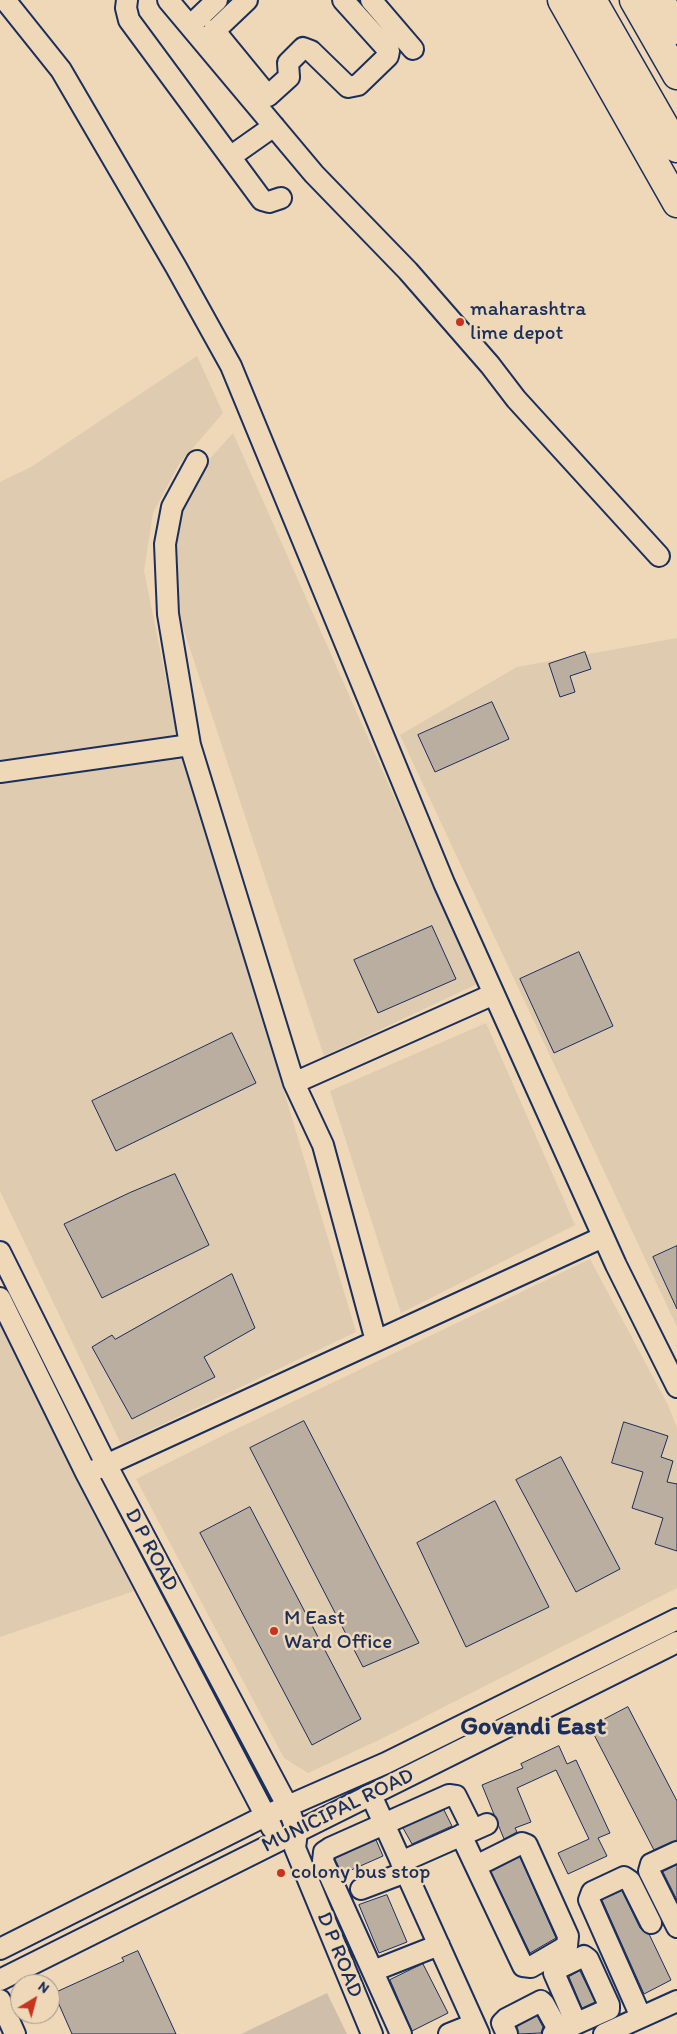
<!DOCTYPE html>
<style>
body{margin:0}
#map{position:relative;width:677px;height:2034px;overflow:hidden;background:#eed8b7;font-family:Itim,sans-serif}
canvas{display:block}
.north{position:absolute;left:10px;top:1974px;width:50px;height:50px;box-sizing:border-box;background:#eed8b7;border:1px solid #9a9493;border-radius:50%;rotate:37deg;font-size:14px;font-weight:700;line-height:20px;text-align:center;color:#1b2f5e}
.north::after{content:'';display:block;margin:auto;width:18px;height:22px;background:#c8321e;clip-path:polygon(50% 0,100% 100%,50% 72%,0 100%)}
</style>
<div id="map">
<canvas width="677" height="2034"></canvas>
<div class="north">N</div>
</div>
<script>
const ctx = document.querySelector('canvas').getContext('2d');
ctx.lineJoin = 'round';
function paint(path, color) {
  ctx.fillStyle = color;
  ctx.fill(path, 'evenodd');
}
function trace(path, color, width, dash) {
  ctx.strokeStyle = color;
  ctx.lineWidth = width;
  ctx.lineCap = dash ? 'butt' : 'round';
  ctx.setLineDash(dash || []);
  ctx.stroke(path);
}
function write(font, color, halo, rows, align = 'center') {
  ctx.font = font + ' Itim,sans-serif';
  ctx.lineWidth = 5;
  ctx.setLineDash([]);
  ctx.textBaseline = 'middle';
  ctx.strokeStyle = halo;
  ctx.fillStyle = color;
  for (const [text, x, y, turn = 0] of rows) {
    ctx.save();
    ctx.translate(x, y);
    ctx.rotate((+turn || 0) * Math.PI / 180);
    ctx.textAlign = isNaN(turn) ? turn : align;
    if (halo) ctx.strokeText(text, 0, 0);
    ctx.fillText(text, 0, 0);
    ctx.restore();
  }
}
const built = new Path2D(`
 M 197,356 L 223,413 L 179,464 L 153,513 L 144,571 L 177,734 L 356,1332 L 121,1444 L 0,1191 L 0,482 L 31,467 Z
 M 233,433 L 477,984 L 324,1056 L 167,579 L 172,528 L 198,472 Z
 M 677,638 L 677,1327 L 400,735 L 517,667 Z
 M 486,1023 L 575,1225 L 401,1313 L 330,1091 Z
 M 590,1259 L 668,1405 L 677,1428 L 677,1588 L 385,1737 L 308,1773 L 284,1758 L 136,1479 L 230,1432 Z
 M 0,1325 L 134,1591 L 0,1637 Z`);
const green = new Path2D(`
 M 327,1993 L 347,2034 L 241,2034 Z`);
const building = new Path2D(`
 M 585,652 L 591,669 L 570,676 L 575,692 L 560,697 L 549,664 Z
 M 492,702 L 509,739 L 435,772 L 418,735 Z
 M 432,926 L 456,979 L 378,1013 L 354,960 Z
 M 579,952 L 613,1026 L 554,1053 L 520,979 Z
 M 232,1033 L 256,1083 L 116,1151 L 92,1101 Z
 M 175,1174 L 209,1245 L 102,1298 L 64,1224 L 129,1193 Z
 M 677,1246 L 677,1309 L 653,1257 Z
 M 232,1274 L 255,1328 L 204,1357 L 215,1377 L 132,1419 L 92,1347 L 112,1335 L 115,1339 Z
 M 304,1421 L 419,1643 L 363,1667 L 250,1448 Z
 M 624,1422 L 668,1436 L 661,1457 L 673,1461 L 667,1482 L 677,1484 L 677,1551 L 655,1544 L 663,1518 L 632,1508 L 643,1472 L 612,1463 Z
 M 561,1457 L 620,1569 L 576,1592 L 516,1480 Z
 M 495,1501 L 549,1607 L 466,1647 L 417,1543 Z
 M 250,1507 L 361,1719 L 312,1745 L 200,1533 Z
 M 628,1707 L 677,1801 L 677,1840 L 654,1850 L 590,1727 Z
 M 559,1746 L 567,1764 L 576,1760 L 610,1833 L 598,1838 L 607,1856 L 568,1874 L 558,1853 L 589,1839 L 556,1770 L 517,1788 L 531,1822 L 515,1828 L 517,1832 L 504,1839 L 482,1785 L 523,1768 L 521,1764 Z
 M 444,1810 L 452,1826 L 412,1844 L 403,1828 Z
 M 376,1840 L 383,1856 L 342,1874 L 335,1859 Z
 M 520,1857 L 556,1938 L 530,1953 L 491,1872 Z
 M 677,1865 L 677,1900 L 663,1872 Z
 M 622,1891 L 640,1928 L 649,1934 L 671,1980 L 644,1994 L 602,1900 Z
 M 387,1895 L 407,1942 L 379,1953 L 359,1905 Z
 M 138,1951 L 176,2034 L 72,2034 L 54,1993 L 124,1961 L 122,1958 Z
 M 423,1964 L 448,2013 L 412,2031 L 390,1980 Z
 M 580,1971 L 595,2002 L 582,2008 L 569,1977 Z
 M 537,2016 L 543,2027 L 541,2033 L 519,2034 L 517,2027 Z`);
const minor = new Path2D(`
 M 5,0 L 61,70 L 176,267 L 231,366 L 444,883 L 616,1265 L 677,1387
 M 127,0 L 126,8 L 129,20 L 262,200 L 269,202 L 281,198
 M 168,0 L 314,174 L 408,271 L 490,365 L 516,399 L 659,556
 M 371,0 L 413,49
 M 191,25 L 217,0
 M 214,30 L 268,96 L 289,77 L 288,63 L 303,48 L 311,51 L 348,87 L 358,85 L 388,56 L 389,51 L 343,0
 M 205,40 L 247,0
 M 230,157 L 274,126
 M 197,461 L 172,507 L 165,544 L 168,614 L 190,745 L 294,1083 L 323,1145 L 376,1341
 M 0,772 L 190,745
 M 294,1083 L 494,994
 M 0,1252 L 106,1464 L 288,1807 L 297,1832 L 295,1848 L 372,2034
 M 0,1298 L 86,1473 L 272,1828
 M 95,1470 L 603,1237
 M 371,1795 L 479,2034
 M 461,1835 L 523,1966 L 531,1967 L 567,1946 L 568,1936 L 527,1845 L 522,1843 L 476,1866
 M 677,1852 L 651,1864 L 649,1871 L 677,1927
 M 401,1862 L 487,1824
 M 361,1889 L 406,1872
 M 0,1949 L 265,1816 L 386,1763 L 677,1619
 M 373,1971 L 439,1945
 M 0,1980 L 677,1642
 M 0,2000 L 15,2034
 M 641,2017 L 589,1900 L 592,1892 L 624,1877 L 630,1881 L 651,1923
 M 401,2034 L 323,1861 L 324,1852 L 330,1848 L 449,1795 L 456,1796 L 473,1830
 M 449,2034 L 474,2024
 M 507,2034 L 502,2023 L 506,2019 L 541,2001 L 544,2004 L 559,2031
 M 553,2034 L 609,2009 L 609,2005 L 588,1959 L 584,1956 L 557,1969 L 554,1973 L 576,2023
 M 604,2034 L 677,2001`);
const highway = new Path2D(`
 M 562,0 L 677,203
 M 592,0 L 677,148
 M 634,0 L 677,75
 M 660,0 L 677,30`);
const markers = [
 [460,322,5,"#c8321e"],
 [274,1631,5,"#c8321e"],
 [281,1873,5,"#c8321e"]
];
const poiNames = [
 ["maharashtra",470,310],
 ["lime depot",470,334],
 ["M East",284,1619],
 ["Ward Office",284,1643],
 ["colony bus stop",291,1873]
];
const streetNames = [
 ["D P ROAD",151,1550,62],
 ["MUNICIPAL ROAD",338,1811,-26],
 ["D P ROAD",339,1955,68]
];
const districtNames = [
 ["Govandi East",533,1727]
];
paint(built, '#decbb0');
paint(green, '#cfbfaa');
paint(building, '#baaea1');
trace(building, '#1b2f5e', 1);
trace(minor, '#1b2f5e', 24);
trace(highway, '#1b2f5e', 31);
trace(minor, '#eed8b7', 20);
trace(highway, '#eed8b7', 28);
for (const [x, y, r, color] of markers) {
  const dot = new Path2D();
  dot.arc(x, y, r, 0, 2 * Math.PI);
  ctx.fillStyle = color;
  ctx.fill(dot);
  trace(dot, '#eed8b7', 2);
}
write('21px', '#1b2f5e', '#eed8b7', poiNames, 'left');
write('21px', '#1b2f5e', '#eed8b7', streetNames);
write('bold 26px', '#1b2f5e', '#eed8b7', districtNames);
</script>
